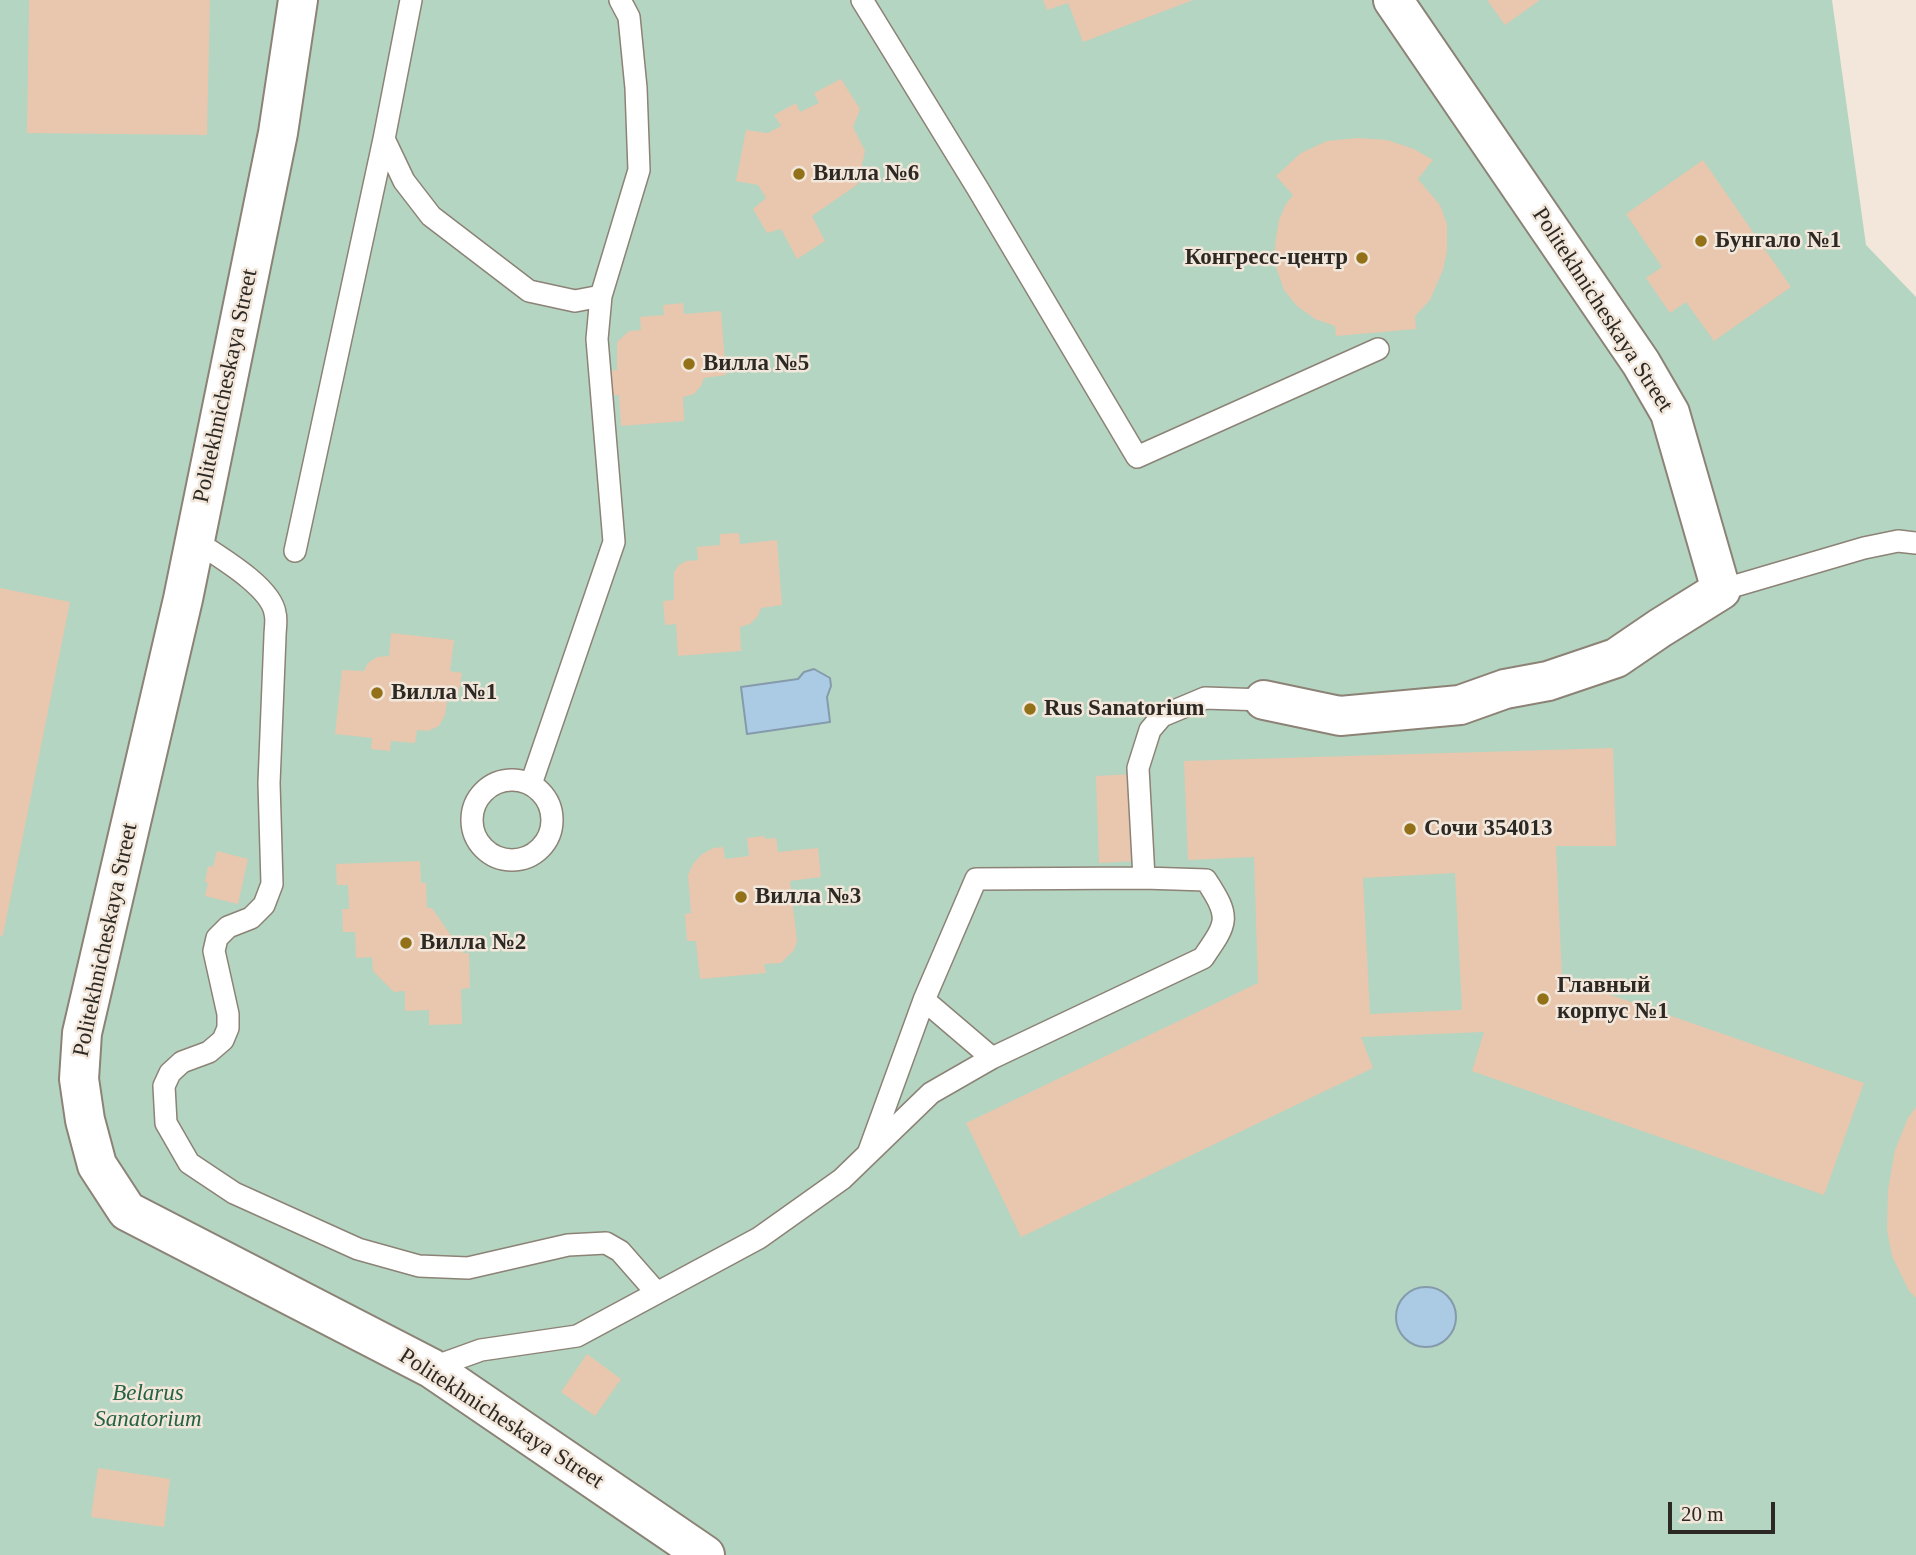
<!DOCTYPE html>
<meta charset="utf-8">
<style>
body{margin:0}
#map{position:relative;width:1916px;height:1555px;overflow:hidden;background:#f2e7da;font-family:"Times New Roman",serif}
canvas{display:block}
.scale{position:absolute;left:1668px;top:1502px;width:107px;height:32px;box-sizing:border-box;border:4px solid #2c2823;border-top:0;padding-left:9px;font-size:21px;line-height:24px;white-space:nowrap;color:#2c2823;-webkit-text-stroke:5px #f2e7da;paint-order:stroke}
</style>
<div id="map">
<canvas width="1916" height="1555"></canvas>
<div class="scale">20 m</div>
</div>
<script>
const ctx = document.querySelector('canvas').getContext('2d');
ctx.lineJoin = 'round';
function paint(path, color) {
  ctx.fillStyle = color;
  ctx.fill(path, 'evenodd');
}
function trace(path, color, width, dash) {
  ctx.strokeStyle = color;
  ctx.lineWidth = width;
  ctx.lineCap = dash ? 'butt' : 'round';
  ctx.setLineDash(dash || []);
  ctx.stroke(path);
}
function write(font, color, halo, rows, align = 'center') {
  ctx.font = font + ' "Times New Roman",serif';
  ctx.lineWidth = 5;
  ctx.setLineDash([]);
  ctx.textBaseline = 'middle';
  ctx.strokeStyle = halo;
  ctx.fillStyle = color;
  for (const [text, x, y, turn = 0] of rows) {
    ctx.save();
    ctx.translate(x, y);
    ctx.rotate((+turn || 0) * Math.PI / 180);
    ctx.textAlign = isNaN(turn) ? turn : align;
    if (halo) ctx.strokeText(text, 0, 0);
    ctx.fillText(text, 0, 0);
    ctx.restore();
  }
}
const green = new Path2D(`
 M 0,0 L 1832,0 L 1866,245 L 1916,297 L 1916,1555 L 0,1555 Z`);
const water = new Path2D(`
 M 814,669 L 830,678 L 831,686 L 827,697 L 830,722 L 747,734 L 741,687 L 798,679 L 804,672 Z
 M1396 1317a30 30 0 1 1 60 0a30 30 0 1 1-60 0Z`);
const building = new Path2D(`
 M 29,0 L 210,0 L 207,135 L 27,133 Z
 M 1043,0 L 1193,0 L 1083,42 L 1068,3 L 1047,10 Z
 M 1487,0 L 1540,0 L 1505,25 Z
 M 841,79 L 860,109 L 853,127 L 865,151 L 858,184 L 812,216 L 825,241 L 797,259 L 781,229 L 767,233 L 753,209 L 766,198 L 758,185 L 736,181 L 746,130 L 768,133 L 781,126 L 774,115 L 796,103 L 800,112 L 819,103 L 814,93 Z
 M 1357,138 L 1387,140 L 1414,149 L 1433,160 L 1418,179 L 1440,205 L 1447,224 L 1447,251 L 1443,270 L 1430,300 L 1415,316 L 1416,329 L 1336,336 L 1335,326 L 1315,319 L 1297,306 L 1284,290 L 1276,267 L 1275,245 L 1279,220 L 1286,204 L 1293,195 L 1276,176 L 1301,153 L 1327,141 Z
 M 1703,160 L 1791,287 L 1714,341 L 1686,302 L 1670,313 L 1646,278 L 1662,267 L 1626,214 Z
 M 683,303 L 684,314 L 721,311 L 726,375 L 704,378 L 701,386 L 694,394 L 683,397 L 684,421 L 621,426 L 619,395 L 608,396 L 606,371 L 617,370 L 617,342 L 629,331 L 641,330 L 640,317 L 664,315 L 663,305 Z
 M 739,533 L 740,544 L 777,540 L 782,605 L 761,608 L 758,616 L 750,624 L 740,627 L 741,651 L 678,656 L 676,624 L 665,625 L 663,601 L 674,600 L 674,572 L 679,565 L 686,561 L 698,560 L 697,547 L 720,545 L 720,534 Z
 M 0,588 L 70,602 L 3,935 L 0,937 Z
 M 391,633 L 454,640 L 450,671 L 462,673 L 458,697 L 448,695 L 445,715 L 439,726 L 428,731 L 417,730 L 415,743 L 391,741 L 390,751 L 371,749 L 372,738 L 335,734 L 342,670 L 364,671 L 368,663 L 377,657 L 389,656 Z
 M 1613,748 L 1616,846 L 1556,846 L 1562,978 L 1864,1083 L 1824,1195 L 1472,1071 L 1484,1032 L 1361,1037 L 1373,1068 L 1021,1237 L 966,1123 L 1258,983 L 1254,857 L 1188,860 L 1184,761 ZM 1455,873 L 1462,1010 L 1370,1014 L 1363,878 Z
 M 1133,774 L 1136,861 L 1099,863 L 1096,776 Z
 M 765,836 L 765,839 L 776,838 L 778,852 L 818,848 L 821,877 L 790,881 L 797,941 L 794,950 L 781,963 L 764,964 L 766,973 L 700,979 L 696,941 L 687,941 L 685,914 L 691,913 L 688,875 L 693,864 L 701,855 L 713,848 L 723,847 L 725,859 L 749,856 L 747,838 Z
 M 217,851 L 248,859 L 238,904 L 205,896 L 208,883 L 205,882 L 208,866 L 213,867 Z
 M 420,861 L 421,883 L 426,883 L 427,908 L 432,908 L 463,953 L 469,953 L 470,988 L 461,989 L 462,1024 L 429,1025 L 429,1010 L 405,1011 L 405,991 L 394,992 L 373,971 L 372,957 L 356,958 L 355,932 L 343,932 L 342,909 L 349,909 L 348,885 L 337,885 L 336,864 Z
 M 1916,1107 L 1916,1298 L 1909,1291 L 1892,1256 L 1887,1230 L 1888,1190 L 1895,1150 L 1908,1118 Z
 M 587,1354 L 621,1379 L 595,1416 L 561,1392 Z
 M 98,1468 L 170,1479 L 164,1527 L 91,1517 Z`);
const service = new Path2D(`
 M 862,0 L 978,189 L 1137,457 L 1378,349
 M 384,139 L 404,181 L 431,216 L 529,291 L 575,301 L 601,296
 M 194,540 C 216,555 271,586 275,613 C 277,620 275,629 275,636 L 269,783 L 272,884 L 264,905 L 251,918 L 228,927 L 217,938 L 214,951 L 228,1014 L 228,1028 L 223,1040 L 209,1052 L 182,1062 L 170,1073 L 164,1086 L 166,1123 L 189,1163 L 234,1193 L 358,1249 L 419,1266 L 468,1268 L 568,1245 L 606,1243 L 620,1251 L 656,1292
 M 295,551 L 384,139 L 411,0
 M 1721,590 L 1864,548 L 1898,541 L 1916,543
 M472 820a40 40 0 1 1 80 0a40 40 0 1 1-80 0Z
 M 531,784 L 614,542 L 597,339 L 601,296 L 639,170 L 636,88 L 629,17 L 620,0
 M 1144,878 L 1138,768 L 1150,730 L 1162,716 L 1205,698 L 1264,700
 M 924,1000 L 992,1058
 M 431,1368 L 481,1350 L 577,1336 L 759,1238 L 842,1179 L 931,1093 L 992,1058 L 1203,958 C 1228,922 1231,918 1206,880 L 1144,878 L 976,879 L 924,1000 L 869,1151`);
const minor = new Path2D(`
 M 298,0 L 278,133 L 183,599 L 82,1033 L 79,1079 L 85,1120 L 97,1165 L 127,1211 L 431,1368 L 705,1555
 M 1264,700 L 1340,716 L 1460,705 L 1505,689 L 1548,681 L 1616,658 L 1660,628 L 1721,590 L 1670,413 L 1641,363 L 1393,0`);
const markers = [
 [799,174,7,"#937118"],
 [1701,241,7,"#937118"],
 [1362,258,7,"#937118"],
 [689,364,7,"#937118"],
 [377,693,7,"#937118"],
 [1030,709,7,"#937118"],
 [1410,829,7,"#937118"],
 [741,897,7,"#937118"],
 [406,943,7,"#937118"],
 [1543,999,7,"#937118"]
];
const poiNames = [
 ["Вилла №6",813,174],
 ["Бунгало №1",1715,241],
 ["Конгресс-центр",1348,258,"right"],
 ["Вилла №5",703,364],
 ["Вилла №1",391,693],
 ["Rus Sanatorium",1044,709],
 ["Сочи 354013",1424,829],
 ["Вилла №3",755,897],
 ["Вилла №2",420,943],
 ["Главный",1557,986],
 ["корпус №1",1557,1012]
];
const streetNames = [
 ["Politekhnicheskaya Street",1602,310,57],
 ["Politekhnicheskaya Street",226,386,-78],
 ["Politekhnicheskaya Street",106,940,-78],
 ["Politekhnicheskaya Street",501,1419,33]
];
const parkNames = [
 ["Belarus",148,1394],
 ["Sanatorium",148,1420]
];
paint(green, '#b4d5c1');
paint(water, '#abcbe5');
trace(water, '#859aab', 2);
paint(building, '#e8c7ae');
trace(service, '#8c8276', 24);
trace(minor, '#8c8276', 42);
trace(service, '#fff', 21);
trace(minor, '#fff', 38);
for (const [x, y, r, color] of markers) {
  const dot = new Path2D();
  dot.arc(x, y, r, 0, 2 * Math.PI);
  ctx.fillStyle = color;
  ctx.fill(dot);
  trace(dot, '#f2e7da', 2.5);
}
write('bold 23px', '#2c2823', '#f2e7da', poiNames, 'left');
write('23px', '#2c2823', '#f2e7da', streetNames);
write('italic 23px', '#246244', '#f2e7da', parkNames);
</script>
